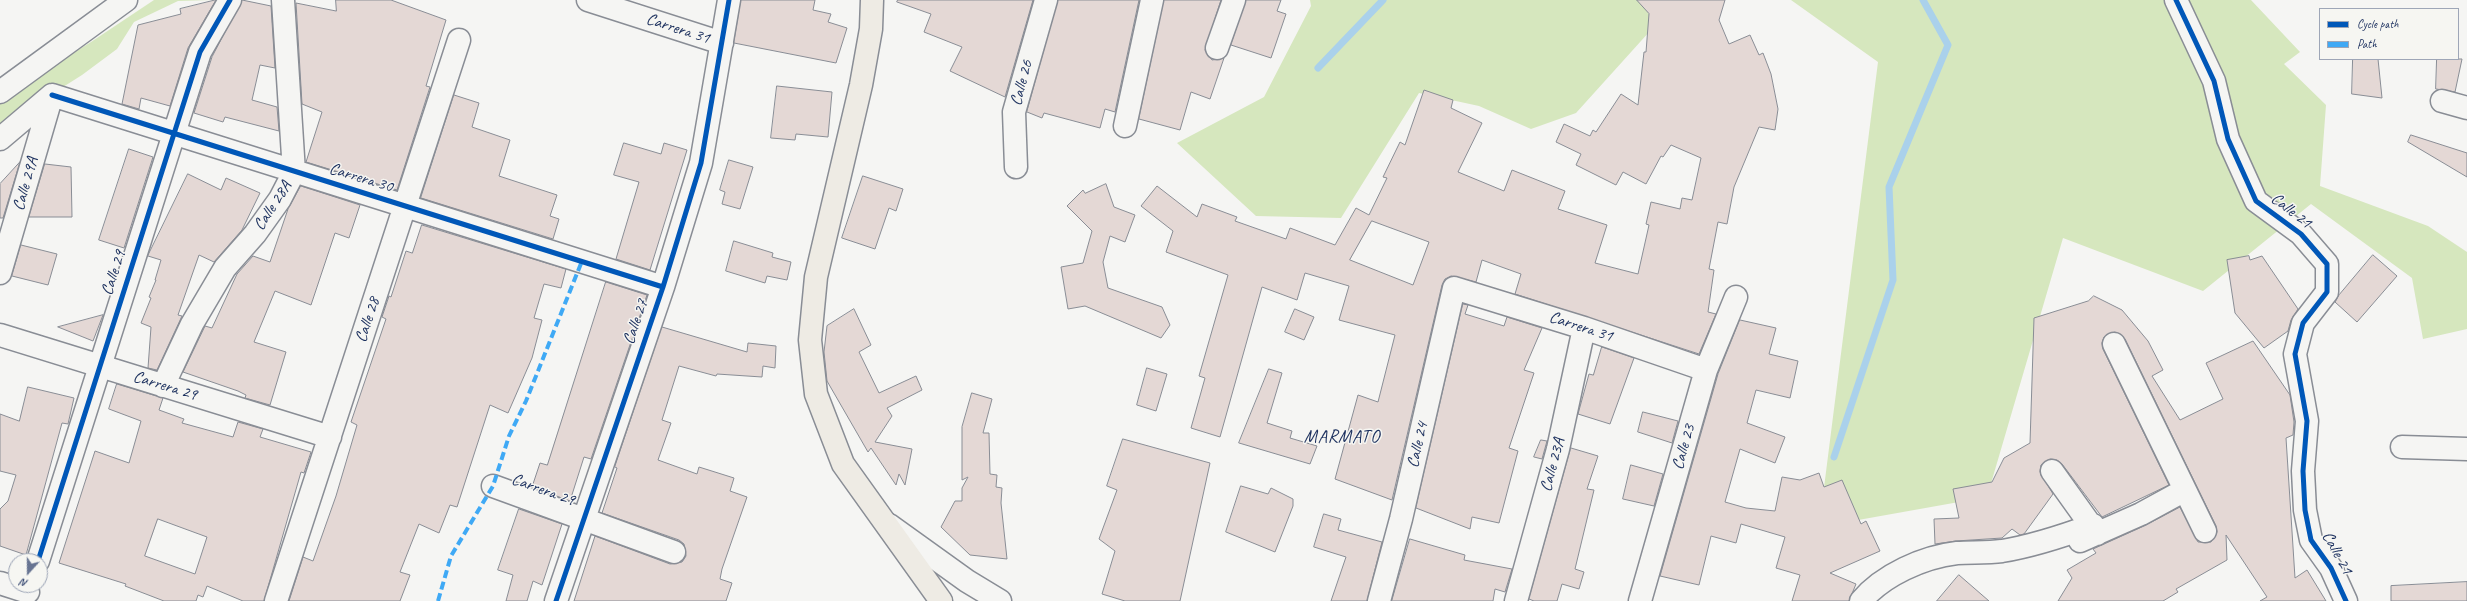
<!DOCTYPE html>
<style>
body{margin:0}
#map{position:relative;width:2467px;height:601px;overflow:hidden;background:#f5f5f3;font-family:Caveat,sans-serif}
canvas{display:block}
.legend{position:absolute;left:2319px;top:8px;width:140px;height:52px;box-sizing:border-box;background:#f6f6f2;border:1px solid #9ea6b7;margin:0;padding:5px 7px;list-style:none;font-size:12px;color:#1b2f5e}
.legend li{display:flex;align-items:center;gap:8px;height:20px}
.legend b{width:20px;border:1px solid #9ea6b7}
.north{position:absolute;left:8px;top:553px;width:40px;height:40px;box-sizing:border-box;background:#f6f6f2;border:1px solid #9ea6b7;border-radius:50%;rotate:201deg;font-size:11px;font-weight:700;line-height:16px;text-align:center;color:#1b2f5e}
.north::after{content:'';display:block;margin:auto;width:14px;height:18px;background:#677492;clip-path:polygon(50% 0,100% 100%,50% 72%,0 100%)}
</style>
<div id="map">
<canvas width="2467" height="601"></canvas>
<ul class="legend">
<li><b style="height:5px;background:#0057b8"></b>Cycle path</li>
<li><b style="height:5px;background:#3fa9f5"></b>Path</li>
</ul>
<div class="north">N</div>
</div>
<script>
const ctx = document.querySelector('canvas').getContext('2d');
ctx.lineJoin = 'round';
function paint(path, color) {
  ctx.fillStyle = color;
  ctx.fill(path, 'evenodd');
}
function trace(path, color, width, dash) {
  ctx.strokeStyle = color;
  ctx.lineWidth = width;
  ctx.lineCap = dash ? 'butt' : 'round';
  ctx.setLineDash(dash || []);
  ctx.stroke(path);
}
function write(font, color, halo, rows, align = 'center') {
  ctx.font = font + ' Caveat,sans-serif';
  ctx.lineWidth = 3;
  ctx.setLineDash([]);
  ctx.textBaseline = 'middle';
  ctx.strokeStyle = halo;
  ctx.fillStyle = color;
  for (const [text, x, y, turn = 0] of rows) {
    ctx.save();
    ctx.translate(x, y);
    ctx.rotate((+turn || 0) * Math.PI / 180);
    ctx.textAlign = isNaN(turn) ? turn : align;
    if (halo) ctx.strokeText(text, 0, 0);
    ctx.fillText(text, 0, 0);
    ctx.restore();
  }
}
const green = new Path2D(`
 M 154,0 L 211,0 L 178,1 L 134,22 L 117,49 L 82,75 L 0,127 L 0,98 L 91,42 Z
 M 1310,0 L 1678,0 L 1576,113 L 1531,129 L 1479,106 L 1419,93 L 1341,218 L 1256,216 L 1177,143 L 1264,97 L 1311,6 Z
 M 1791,0 L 2251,0 L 2300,52 L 2284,64 L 2326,105 L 2320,186 L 2428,226 L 2467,252 L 2467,329 L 2423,339 L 2412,278 L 2311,204 L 2203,291 L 2063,238 L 1987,497 L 1819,527 L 1878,62 Z`);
const stream = new Path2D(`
 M 1318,68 L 1383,0
 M 1834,457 L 1893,280 L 1889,187 L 1948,45 L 1923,0`);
const building = new Path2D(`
 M 216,0 L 188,48 L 170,106 L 141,98 L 139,109 L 122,104 L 138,25 L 181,14 L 180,9 Z
 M 242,0 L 271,6 L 275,68 L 260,65 L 252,100 L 277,107 L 279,131 L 225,117 L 223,122 L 194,113 L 212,57 Z
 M 336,0 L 391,0 L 446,20 L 426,86 L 430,87 L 397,190 L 306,162 L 322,112 L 302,104 L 296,3 L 336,11 Z
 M 741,0 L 815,0 L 813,10 L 831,14 L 828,22 L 847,28 L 836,63 L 734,43 Z
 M 898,0 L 1033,0 L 1005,97 L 950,71 L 962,47 L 924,32 L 931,14 L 897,2 Z
 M 1058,0 L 1139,0 L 1115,112 L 1105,109 L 1100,128 L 1044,113 L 1042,118 L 1027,112 Z
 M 1164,0 L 1221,0 L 1205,50 L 1212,60 L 1224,58 L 1210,99 L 1191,92 L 1180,130 L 1139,119 Z
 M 1246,0 L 1281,0 L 1277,11 L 1286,14 L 1271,58 L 1231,45 Z
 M 1637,0 L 1725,0 L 1719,20 L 1729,44 L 1750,35 L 1759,55 L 1763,53 L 1771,74 L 1778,109 L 1775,130 L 1759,127 L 1734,187 L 1727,224 L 1718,222 L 1709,269 L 1714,270 L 1708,312 L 1716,314 L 1699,354 L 1515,294 L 1521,274 L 1482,260 L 1476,282 L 1451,276 L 1445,279 L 1442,285 L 1392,500 L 1335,479 L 1358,395 L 1378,402 L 1395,335 L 1339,320 L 1349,286 L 1305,273 L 1297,300 L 1262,287 L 1220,437 L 1191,428 L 1205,378 L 1199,376 L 1228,275 L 1166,252 L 1173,231 L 1141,206 L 1157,186 L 1197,217 L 1202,204 L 1237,217 L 1235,221 L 1286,239 L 1290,228 L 1335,245 L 1356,208 L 1369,215 L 1387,178 L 1383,177 L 1400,142 L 1405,145 L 1424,90 L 1453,100 L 1451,108 L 1482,123 L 1458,172 L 1504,191 L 1512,170 L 1565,191 L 1558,209 L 1607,225 L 1595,263 L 1638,274 L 1649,225 L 1646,224 L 1651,202 L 1680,209 L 1682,198 L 1692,200 L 1701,158 L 1671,145 L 1663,157 L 1661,156 L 1646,184 L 1623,172 L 1616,185 L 1576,165 L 1581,154 L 1556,142 L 1564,124 L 1590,136 L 1593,130 L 1596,132 L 1621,94 L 1638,105 L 1644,52 L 1646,52 L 1649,14 ZM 1372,221 L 1429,242 L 1413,285 L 1350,260 Z
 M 2353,59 L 2378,59 L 2382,98 L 2352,94 Z
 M 2437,59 L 2462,59 L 2455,92 L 2436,89 Z
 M 777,86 L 832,92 L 828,137 L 796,134 L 795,140 L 771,138 Z
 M 454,95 L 479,103 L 472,127 L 510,140 L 499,176 L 557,195 L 550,216 L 559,219 L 553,239 L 421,198 Z
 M 2411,135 L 2467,153 L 2467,177 L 2408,142 Z
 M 624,143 L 661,154 L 664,143 L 687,150 L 650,270 L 616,259 L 639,182 L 614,175 Z
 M 129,149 L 153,157 L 124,248 L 99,240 Z
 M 729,160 L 753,167 L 740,209 L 722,204 L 725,192 L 720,190 Z
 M 20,162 L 3,218 L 0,218 L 0,184 Z
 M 45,164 L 71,167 L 72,217 L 29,217 Z
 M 188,174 L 221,190 L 226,178 L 260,193 L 242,230 L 214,262 L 199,255 L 178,315 L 182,316 L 157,370 L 148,368 L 151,327 L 141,323 L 151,298 L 149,297 L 156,280 L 155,280 L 161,260 L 148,256 Z
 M 863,176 L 903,189 L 896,211 L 889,208 L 875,249 L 842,238 Z
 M 1106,184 L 1114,207 L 1135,215 L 1125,242 L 1110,236 L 1103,262 L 1108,288 L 1162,307 L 1170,325 L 1161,338 L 1085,306 L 1068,309 L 1061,267 L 1083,263 L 1092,231 L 1067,206 L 1083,190 L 1085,193 Z
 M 301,186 L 360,205 L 349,238 L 335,233 L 311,305 L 275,291 L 254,342 L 286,352 L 270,405 L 245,398 L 246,395 L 238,391 L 183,372 L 205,326 L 212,328 L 237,274 L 253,256 L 270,262 L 288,209 Z
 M 422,225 L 566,269 L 561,288 L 544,284 L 534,318 L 542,320 L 532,358 L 508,413 L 490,405 L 457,507 L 450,505 L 439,533 L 419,524 L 400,572 L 410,575 L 400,601 L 289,601 L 303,557 L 313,561 L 336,496 L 357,425 L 351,422 L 386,319 L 382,317 L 389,296 L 391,297 L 406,251 L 412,253 Z
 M 734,241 L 773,253 L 772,257 L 791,262 L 787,280 L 767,276 L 765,283 L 726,271 Z
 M 21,245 L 57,254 L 48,285 L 12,276 Z
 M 2373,255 L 2397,276 L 2357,322 L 2335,302 L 2339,295 Z
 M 2249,256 L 2250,260 L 2262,256 L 2298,309 L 2291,320 L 2288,331 L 2264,348 L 2235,313 L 2227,260 Z
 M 606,282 L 647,295 L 591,459 L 584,457 L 570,501 L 532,487 L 540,463 L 547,465 Z
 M 2094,296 L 2122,310 L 2148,341 L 2163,370 L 2152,376 L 2180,420 L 2223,399 L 2206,363 L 2253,341 L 2290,395 L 2294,422 L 2293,435 L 2286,438 L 2295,578 L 2307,570 L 2326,601 L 2260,601 L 2267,597 L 2226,535 L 2227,560 L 2176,589 L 2178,592 L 2163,601 L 2058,601 L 2072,578 L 2067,570 L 2096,553 L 2093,549 L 2146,525 L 2180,507 L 2198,542 L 2211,542 L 2217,532 L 2216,526 L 2125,339 L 2115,332 L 2104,337 L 2102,343 L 2103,349 L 2169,485 L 2102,517 L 2062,464 L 2057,460 L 2050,459 L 2041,465 L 2040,472 L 2053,494 L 2024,534 L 2020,535 L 2012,529 L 2002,538 L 1956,541 L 1935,544 L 1934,519 L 1959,518 L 1953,489 L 1992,482 L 2004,458 L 2030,443 L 2034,318 L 2088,301 Z
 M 1463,304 L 1468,305 L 1465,314 L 1504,326 L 1507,317 L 1542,328 L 1524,370 L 1534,373 L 1509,448 L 1518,451 L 1499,523 L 1472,517 L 1470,529 L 1416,508 Z
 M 854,309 L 871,345 L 859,352 L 879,393 L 916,376 L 922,390 L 887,408 L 892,416 L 875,442 L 912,449 L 905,485 L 899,474 L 896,485 L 871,448 L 868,452 L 827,381 L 824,352 L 827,326 Z
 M 1295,309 L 1314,317 L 1304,340 L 1285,332 Z
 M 103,315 L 93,341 L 58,327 Z
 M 1740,320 L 1776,328 L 1769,354 L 1798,361 L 1790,398 L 1756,390 L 1747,423 L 1785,437 L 1775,463 L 1740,449 L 1725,502 L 1746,508 L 1775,511 L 1782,477 L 1800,480 L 1819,473 L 1824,487 L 1842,480 L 1861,524 L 1866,521 L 1880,551 L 1830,573 L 1856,584 L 1849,601 L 1792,601 L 1800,575 L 1776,568 L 1785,537 L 1741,524 L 1736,543 L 1711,536 L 1699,585 L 1660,576 L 1718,374 Z
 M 662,327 L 747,352 L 748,343 L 776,346 L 775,368 L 763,366 L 762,377 L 717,374 L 716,376 L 679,366 L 662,420 L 671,423 L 658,460 L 697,474 L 699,467 L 734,478 L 730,491 L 747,497 L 722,569 L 720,579 L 732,583 L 726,601 L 574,601 L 595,536 L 670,564 L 682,562 L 686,556 L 684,544 L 679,540 L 602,513 L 617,468 L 615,467 Z
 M 1602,347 L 1634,358 L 1610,424 L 1578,414 L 1589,374 L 1593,375 Z
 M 1147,368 L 1167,374 L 1156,411 L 1137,405 Z
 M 1269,369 L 1282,373 L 1267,423 L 1292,431 L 1290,438 L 1317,446 L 1310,464 L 1239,443 Z
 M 117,384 L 163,398 L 159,410 L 184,419 L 182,423 L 233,437 L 238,422 L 263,429 L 260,437 L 311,452 L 304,473 L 301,472 L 264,601 L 243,601 L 207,586 L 203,597 L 198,595 L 196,601 L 164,601 L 125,586 L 126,584 L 59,563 L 95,451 L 129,463 L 141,421 L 109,409 ZM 158,519 L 207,537 L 195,574 L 145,556 Z
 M 28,387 L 74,398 L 68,424 L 62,423 L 26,555 L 0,546 L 0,509 L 8,501 L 16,475 L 0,471 L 0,414 L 19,421 Z
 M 972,393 L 992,399 L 983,433 L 989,433 L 990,474 L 997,475 L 996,487 L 1002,488 L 1001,503 L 1007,559 L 970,555 L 941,527 L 955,501 L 962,501 L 962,488 L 968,477 L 962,480 L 962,427 Z
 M 1643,412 L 1678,421 L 1672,443 L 1638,432 Z
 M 1123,439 L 1210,463 L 1180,601 L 1125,601 L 1102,594 L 1115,551 L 1099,539 L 1117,490 L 1107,486 Z
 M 1541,440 L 1547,441 L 1542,459 L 1534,457 Z
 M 1571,448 L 1598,456 L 1587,489 L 1594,490 L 1575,569 L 1584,572 L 1579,589 L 1562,584 L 1557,601 L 1534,601 L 1529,599 Z
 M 1631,465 L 1663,474 L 1654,506 L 1623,499 Z
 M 1241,486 L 1268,494 L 1271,488 L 1293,499 L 1293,506 L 1275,552 L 1226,532 Z
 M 519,509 L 562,524 L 542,585 L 533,581 L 527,601 L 506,601 L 513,575 L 498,570 Z
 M 1324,514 L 1341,519 L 1338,530 L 1382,542 L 1367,601 L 1331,601 L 1346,557 L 1314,547 Z
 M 1410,539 L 1465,555 L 1464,560 L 1512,569 L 1505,592 L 1495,589 L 1493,601 L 1392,601 Z
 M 1959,575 L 1989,601 L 1937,601 Z
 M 2467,582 L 2467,601 L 2391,601 L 2391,586 Z`);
const minor = new Path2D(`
 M 588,0 L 722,43
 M 2176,0 L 2214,81 L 2228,139 L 2256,201 L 2301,234 L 2327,264 L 2327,292 L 2303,323 L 2295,354 L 2307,421 L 2303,471 L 2305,510 L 2311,540 L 2331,568 L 2346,601
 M 1217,48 L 1234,0
 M 0,92 L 126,0
 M 52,95 L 663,287
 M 2442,101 L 2467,108
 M 1125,126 L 1152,0
 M 0,139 L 52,95
 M 1016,167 L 1014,112 L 1046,0
 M 0,273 L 52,95
 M 0,335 L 330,437
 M 2114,344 L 2205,531
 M 163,386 L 192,324 L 225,268 L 255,234 L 280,199 L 294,172 L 283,0
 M 2402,447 L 2467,449
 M 2052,471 L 2097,534
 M 493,486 L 674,552
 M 889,525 L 967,581 L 1000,601
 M 2080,541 L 2141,514 L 2185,490
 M 38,561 L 200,52 L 230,0
 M 0,583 L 28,592
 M 276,601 L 459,40
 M 556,601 L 663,287 L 701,163 L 729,0
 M 1379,601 L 1401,519 L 1454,288 L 1584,328 L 1706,370
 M 1516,601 L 1558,449 L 1584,328
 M 1640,601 L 1706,370 L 1736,297
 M 1861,601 C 1883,575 1923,557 1957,553 C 1972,552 1987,553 2002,551 C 2033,546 2063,536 2093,525`);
const major = new Path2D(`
 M 872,0 L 871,29 L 861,85 L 816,277 L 810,340 L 816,394 L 843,464 L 941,601`);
const quiet = new Path2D(`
 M 438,601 L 451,556 L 493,486 L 509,436 L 526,401 L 582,261`);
const cycleway = new Path2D(`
 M 2176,0 L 2214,81 L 2228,139 L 2256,201 L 2301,234 L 2327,264 L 2327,292 L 2303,323 L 2295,354 L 2307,421 L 2303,471 L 2305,510 L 2311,540 L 2331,568 L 2346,601
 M 52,95 L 663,287
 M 38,561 L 200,52 L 230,0
 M 556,601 L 663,287 L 701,163 L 729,0`);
const streetNames = [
 ["Carrera 31",678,29,18],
 ["Calle 26",1022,83,-75],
 ["Carrera 30",361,178,17],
 ["Calle 29A",26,184,-74],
 ["Calle 28A",273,206,-57],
 ["Calle 21",2291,211,38],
 ["Calle 29",114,273,-72],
 ["Calle 28",368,320,-72],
 ["Calle 27",636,322,-71],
 ["Carrera 31",1581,327,18],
 ["Carrera 29",165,386,17],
 ["Calle 24",1418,445,-77],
 ["Calle 23",1684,447,-74],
 ["Calle 23A",1553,465,-75],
 ["Carrera 29",543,490,20],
 ["Calle 21",2337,553,61]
];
const neighbourhoodNames = [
 ["MARMATO",1342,437]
];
paint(green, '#d6e7be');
trace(stream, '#aad1eb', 7);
paint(building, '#e4d8d5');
trace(building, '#898d95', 1);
trace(minor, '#898d95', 25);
trace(major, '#898d95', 25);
trace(minor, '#f5f5f3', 22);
trace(major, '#eeebe4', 22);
trace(quiet, '#3fa9f5', 4, [8, 4]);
trace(cycleway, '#0057b8', 5);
write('17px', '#1b2f5e', '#f6f6f2', streetNames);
ctx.letterSpacing = '1px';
write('18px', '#1b2f5e', '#f6f6f2', neighbourhoodNames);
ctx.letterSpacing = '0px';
</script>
